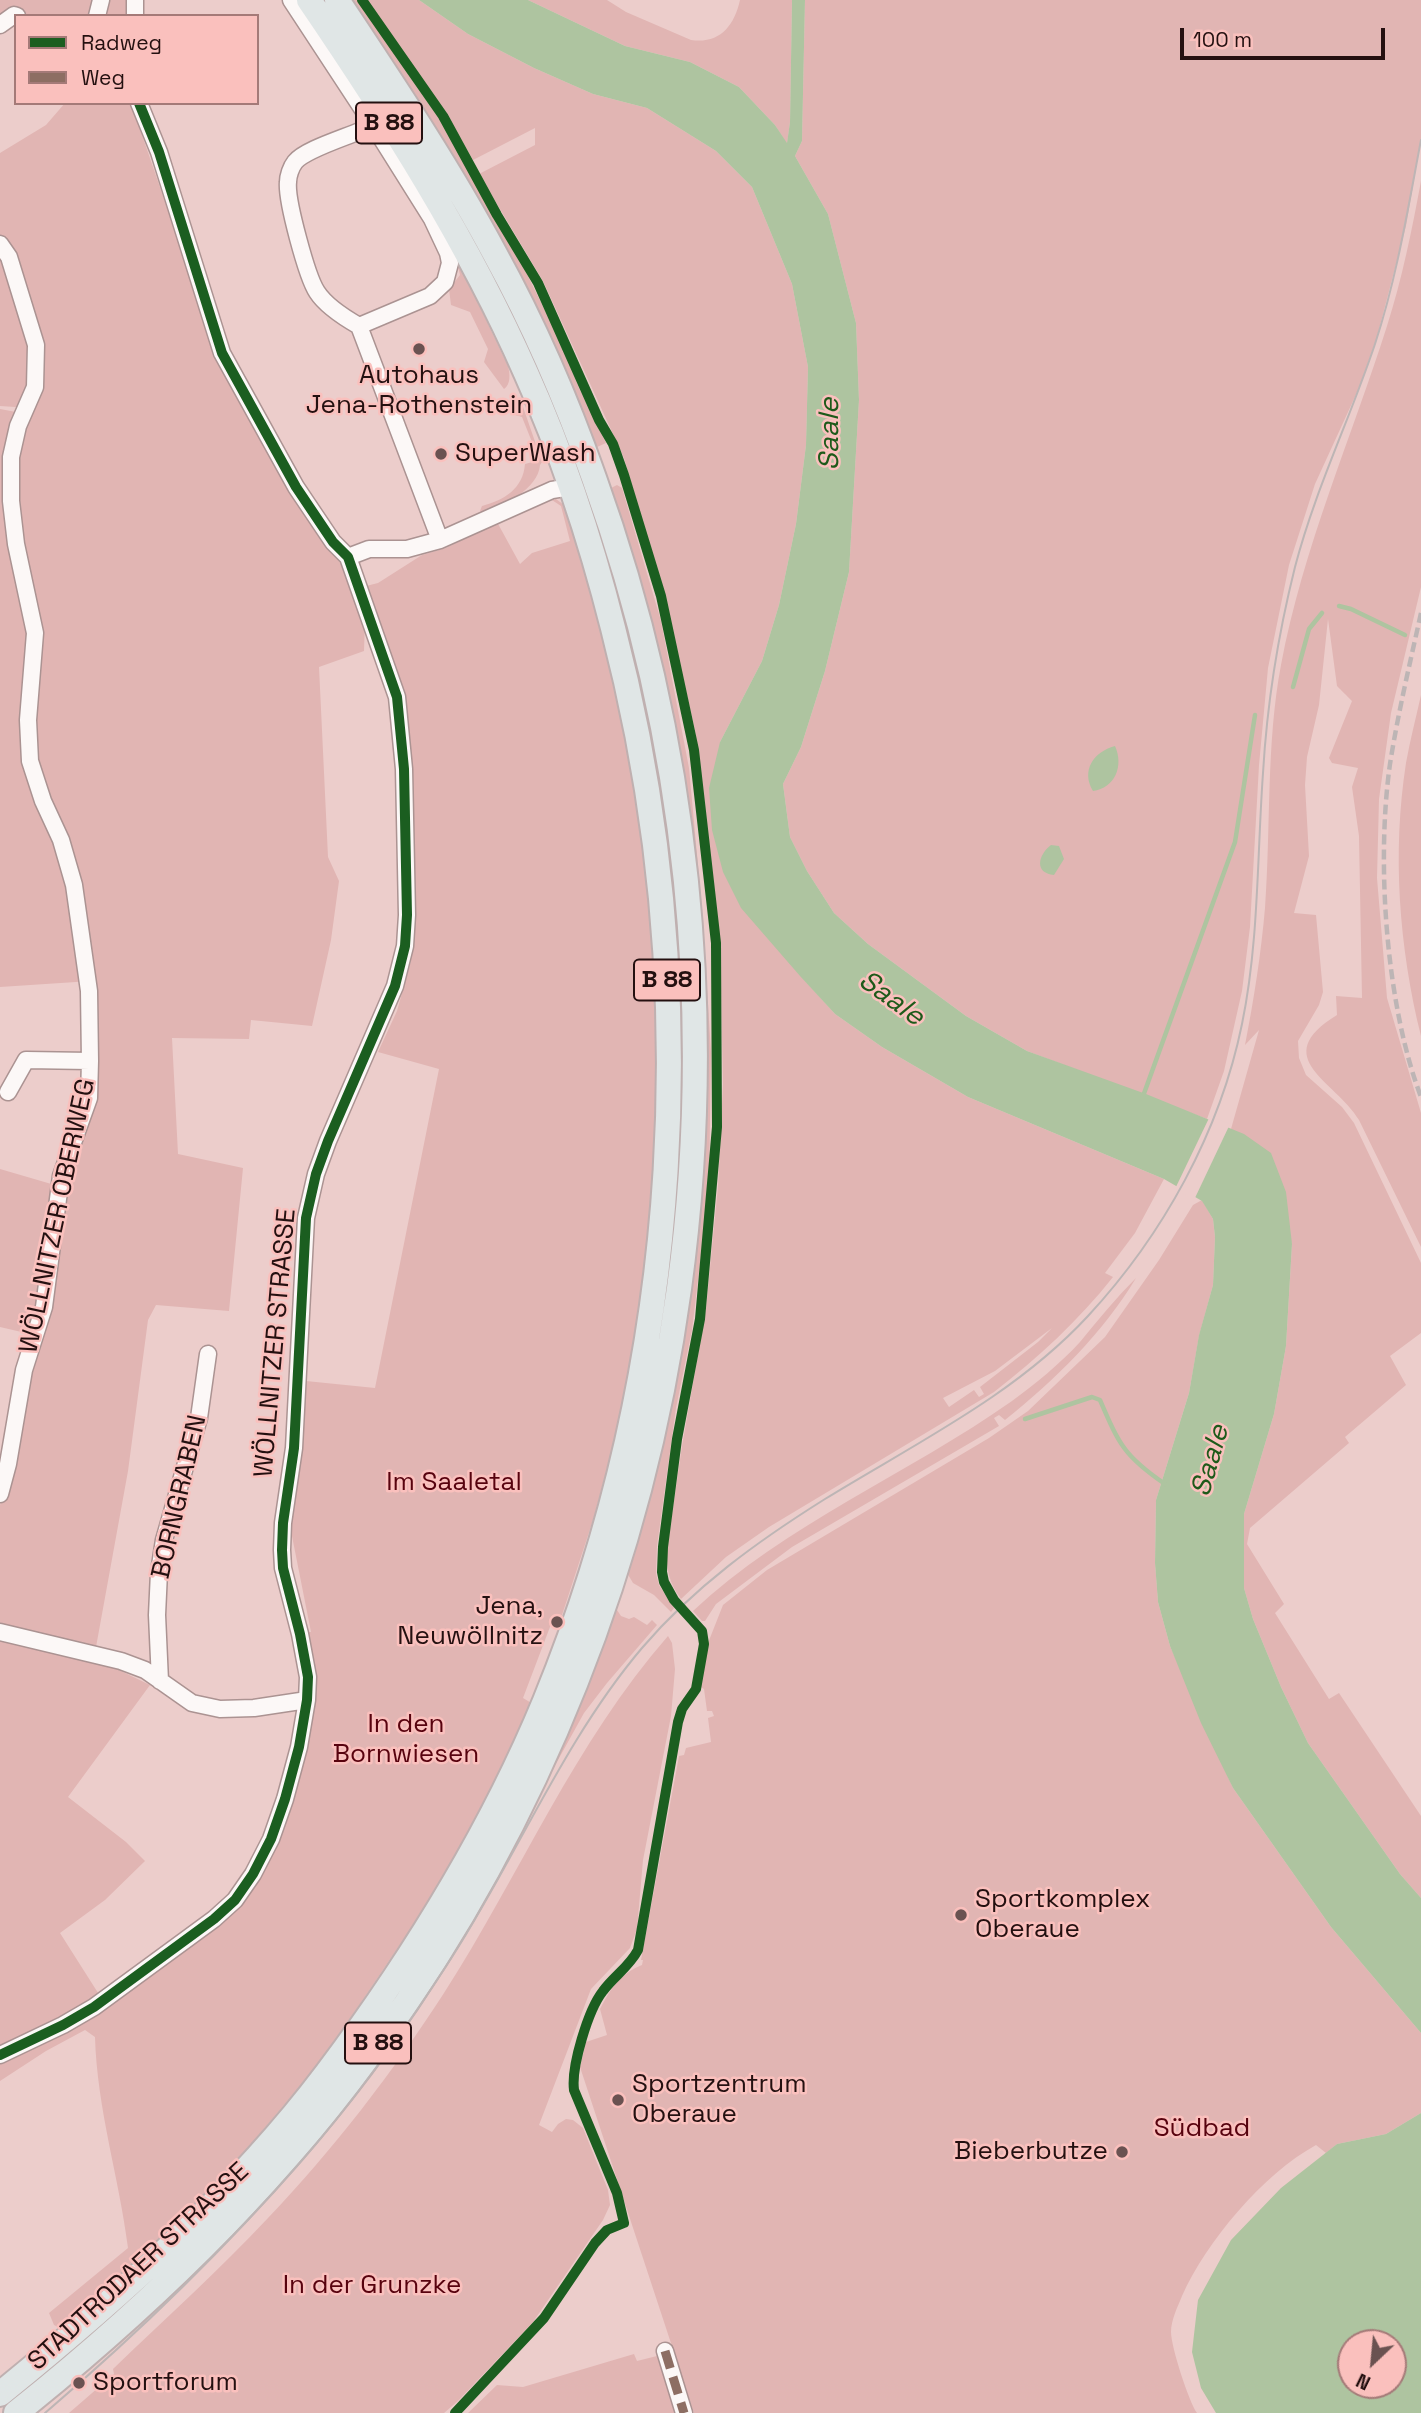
<!DOCTYPE html>
<meta charset="utf-8">
<style>
body{margin:0}
#map{position:relative;width:1421px;height:2413px;overflow:hidden;background:#eccdcb;font-family:"Space Grotesk",sans-serif}
canvas{display:block}
.legend{position:absolute;left:14px;top:14px;width:245px;height:91px;box-sizing:border-box;background:#fac0bd;border:2px solid #a47a78;margin:0;padding:9px 12px;list-style:none;font-size:21px;color:#241010}
.legend li{display:flex;align-items:center;gap:14px;height:35px}
.legend b{width:35px;border:2px solid #a47a78}
.north{position:absolute;left:1337px;top:2329px;width:70px;height:70px;box-sizing:border-box;background:#fac0bd;border:2px solid #a47a78;border-radius:50%;rotate:206deg;font-size:19px;font-weight:700;line-height:28px;text-align:center;color:#241010}
.north::after{content:'';display:block;margin:auto;width:24px;height:32px;background:#6a5251;clip-path:polygon(50% 0,100% 100%,50% 72%,0 100%)}
.scale{position:absolute;left:1180px;top:28px;width:205px;height:32px;box-sizing:border-box;border:4px solid #241010;border-top:0;padding-left:9px;font-size:21px;line-height:24px;white-space:nowrap;color:#241010;-webkit-text-stroke:5px #fac0bd;paint-order:stroke}
</style>
<div id="map">
<canvas width="1421" height="2413"></canvas>
<ul class="legend">
<li><b style="height:9px;background:#1b5e20"></b>Radweg</li>
<li><b style="height:9px;background:#8d6e63"></b>Weg</li>
</ul>
<div class="north">N</div>
<div class="scale">100 m</div>
</div>
<script>
const ctx = document.querySelector('canvas').getContext('2d');
ctx.lineJoin = 'round';
function paint(path, color) {
  ctx.fillStyle = color;
  ctx.fill(path, 'evenodd');
}
function trace(path, color, width, dash) {
  ctx.strokeStyle = color;
  ctx.lineWidth = width;
  ctx.lineCap = dash ? 'butt' : 'round';
  ctx.setLineDash(dash || []);
  ctx.stroke(path);
}
function write(font, color, halo, rows, align = 'center') {
  ctx.font = font + ' "Space Grotesk",sans-serif';
  ctx.lineWidth = 5;
  ctx.setLineDash([]);
  ctx.textBaseline = 'middle';
  ctx.strokeStyle = halo;
  ctx.fillStyle = color;
  for (const [text, x, y, turn = 0] of rows) {
    ctx.save();
    ctx.translate(x, y);
    ctx.rotate((+turn || 0) * Math.PI / 180);
    ctx.textAlign = isNaN(turn) ? turn : align;
    if (halo) ctx.strokeText(text, 0, 0);
    ctx.fillText(text, 0, 0);
    ctx.restore();
  }
}
const green = new Path2D(`
 M 0,0 L 128,0 L 129,16 L 32,16 L 15,9 L 0,19 Z
 M 348,0 L 358,0 L 441,118 L 524,268 L 561,343 L 579,388 L 606,443 L 597,447 L 591,446 Z
 M 366,0 L 419,0 L 468,34 L 534,68 L 593,94 L 647,108 L 716,151 L 752,187 L 792,284 L 808,367 L 806,445 L 796,524 L 779,605 L 762,661 L 720,742 L 792,966 L 835,1014 L 882,1047 L 968,1097 L 1164,1179 L 1135,1233 L 1105,1273 L 1113,1277 C 1079,1320 1038,1358 994,1392 L 769,1527 L 726,1557 L 681,1599 C 669,1583 666,1569 667,1549 L 682,1446 L 706,1309 L 718,1186 L 723,1084 L 720,943 L 695,730 L 663,592 L 624,458 L 543,281 L 479,174 L 535,145 L 535,128 L 473,160 L 446,113 ZM 1052,1328 L 1038,1342 L 980,1387 L 984,1394 L 979,1397 L 974,1390 L 949,1407 L 943,1398 L 995,1371 Z
 M 528,0 L 607,0 L 626,12 L 691,40 C 719,44 734,27 740,0 L 792,0 L 790,122 L 787,144 L 775,125 L 739,87 L 690,62 L 625,46 Z
 M 805,0 L 1421,0 L 1421,140 L 1406,226 L 1377,337 L 1359,388 L 1315,484 L 1289,565 L 1268,668 L 1259,765 L 1250,927 L 1242,991 L 1224,1071 L 1207,1119 L 1027,1051 L 966,1016 L 868,944 L 834,913 L 807,871 L 790,837 L 783,784 L 801,747 L 825,671 L 849,572 L 859,400 L 856,323 L 828,214 L 795,156 L 802,141 Z
 M 65,103 L 131,103 L 217,353 L 272,455 L 344,569 L 365,621 L 364,651 L 319,667 L 328,857 L 339,881 L 331,940 L 312,1026 L 251,1020 L 249,1039 L 172,1038 L 178,1154 L 243,1168 L 229,1311 L 156,1305 L 148,1320 L 128,1471 L 94,1658 L 150,1685 L 68,1797 L 126,1842 L 145,1861 L 105,1900 L 60,1933 L 100,1996 L 23,2043 L 0,2053 L 0,1505 L 10,1474 L 16,1432 L 27,1374 L 43,1337 L 0,1327 L 0,1169 L 65,1188 C 72,1160 85,1134 93,1106 C 102,1071 95,1017 91,981 L 0,987 L 0,409 L 16,412 L 4,478 L 5,507 L 28,617 L 29,645 L 24,709 L 31,708 C 34,684 39,658 38,634 C 37,617 31,598 27,581 C 15,524 4,462 31,408 L 0,406 L 0,153 L 46,125 Z
 M 1421,181 L 1421,587 L 1391,713 L 1379,799 L 1377,878 L 1387,998 L 1421,1113 L 1421,1247 L 1359,1120 C 1336,1081 1267,1058 1337,1015 L 1336,996 L 1362,998 L 1359,836 L 1352,787 L 1358,768 L 1332,763 L 1329,758 L 1352,701 L 1337,686 L 1328,619 L 1319,705 L 1307,757 L 1305,785 L 1309,856 L 1294,913 L 1316,915 L 1323,992 L 1319,1005 L 1298,1041 L 1299,1058 L 1306,1075 L 1342,1107 L 1354,1123 L 1421,1263 L 1421,1333 L 1390,1356 L 1406,1385 L 1345,1437 L 1349,1443 L 1250,1528 L 1247,1544 L 1284,1604 L 1275,1613 L 1329,1699 L 1339,1693 L 1421,1816 L 1421,1898 L 1400,1874 L 1308,1743 L 1281,1687 L 1253,1619 L 1244,1588 L 1244,1514 L 1274,1414 L 1286,1346 L 1292,1244 L 1231,1129 L 1259,1030 L 1245,1045 C 1254,999 1261,954 1265,908 C 1271,828 1266,744 1281,665 C 1303,548 1351,439 1387,326 C 1402,279 1412,230 1421,181 Z
 M 455,254 L 508,366 C 510,374 511,384 504,389 L 484,362 L 488,349 L 470,312 L 451,305 L 449,289 L 460,275 Z
 M 514,400 L 521,401 L 542,462 L 540,465 C 538,489 504,505 484,514 L 480,511 L 482,506 C 504,500 523,489 525,464 L 536,461 L 538,457 L 522,417 L 515,415 L 511,405 Z
 M 617,485 L 622,488 L 661,621 L 689,768 L 702,908 L 711,1052 L 709,1188 L 692,1330 L 676,1408 L 657,1546 L 656,1574 L 659,1585 L 674,1608 L 671,1612 L 654,1595 L 633,1583 L 626,1571 L 669,1389 L 695,904 L 609,497 L 611,488 Z
 M 556,499 L 568,508 L 603,613 L 644,807 L 659,997 L 652,1204 L 643,1303 L 625,1400 L 594,1517 L 562,1615 L 553,1619 L 523,1698 L 533,1704 L 464,1844 L 420,1915 L 325,2056 L 233,2166 L 141,2262 L 58,2327 L 54,2325 L 49,2313 L 128,2248 C 119,2177 97,2109 95,2037 L 85,2030 L 46,2051 L 0,2081 L 0,2064 L 50,2040 L 144,1976 L 263,1865 L 311,1705 L 309,1632 L 311,1632 L 290,1526 L 306,1381 L 375,1388 L 439,1069 L 378,1052 L 397,1011 L 411,961 L 413,883 L 402,695 L 387,643 L 366,586 L 378,583 L 422,555 L 446,548 L 497,522 L 520,564 L 532,553 L 570,541 L 561,506 L 552,500 Z
 M 1421,695 L 1421,1036 C 1399,947 1392,853 1406,763 C 1410,740 1416,718 1421,695 Z
 M 1202,1200 L 1213,1219 L 1215,1237 L 1213,1285 L 1199,1336 L 1189,1393 L 1156,1500 L 1155,1563 L 1158,1602 L 1170,1646 L 1233,1788 L 1331,1927 L 1421,2033 L 1421,2113 L 1386,2134 L 1337,2144 L 1326,2153 L 1316,2145 C 1263,2174 1206,2242 1182,2296 C 1178,2306 1171,2320 1171,2332 C 1171,2347 1189,2402 1197,2413 L 694,2413 L 580,2067 L 586,2042 L 607,2035 L 600,2009 C 611,1988 620,1974 642,1965 L 643,1960 L 641,1960 L 679,1756 L 684,1755 L 686,1748 L 711,1742 L 708,1718 L 714,1716 L 712,1711 L 707,1711 L 704,1689 L 699,1686 L 708,1643 L 723,1605 L 767,1570 L 989,1438 L 1028,1411 L 1105,1337 L 1159,1260 L 1193,1205 Z
 M 1136,1278 C 1103,1333 1055,1380 1005,1420 L 999,1415 L 994,1418 L 999,1426 L 792,1547 L 716,1604 L 705,1621 L 702,1621 L 693,1611 C 787,1523 907,1475 1012,1401 C 1035,1384 1060,1364 1080,1342 C 1098,1320 1116,1298 1136,1278 Z
 M 617,1610 L 621,1616 L 629,1619 L 634,1617 L 647,1625 L 652,1620 L 657,1625 L 607,1683 L 584,1713 L 506,1854 L 583,1688 L 610,1620 Z
 M 668,1636 L 672,1643 L 675,1669 L 671,1716 L 643,1860 L 637,1929 L 630,1948 L 591,1989 L 539,2125 L 552,2132 L 558,2124 L 566,2119 L 573,2120 L 583,2128 L 608,2190 L 610,2205 L 603,2220 L 533,2322 L 458,2401 L 444,2413 L 69,2413 L 114,2374 L 113,2369 C 165,2319 218,2271 268,2218 C 333,2150 393,2072 444,1993 C 520,1875 575,1742 668,1636 Z
 M 634,2354 L 637,2361 L 661,2355 L 678,2413 L 468,2413 L 497,2385 L 523,2387 Z`);
const water = new Path2D(`
 M 419,0 L 528,0 L 625,46 L 690,62 L 739,87 L 775,125 L 787,143 L 790,122 L 792,0 L 805,0 L 802,141 L 795,156 L 828,214 L 856,323 L 859,400 L 849,572 L 825,671 L 801,747 L 783,784 L 790,837 L 807,871 L 834,913 L 868,944 L 966,1016 L 1027,1051 L 1146,1094 L 1244,1134 L 1271,1153 L 1286,1192 L 1292,1244 L 1286,1346 L 1274,1414 L 1244,1514 L 1244,1588 L 1253,1619 L 1281,1687 L 1308,1743 L 1400,1874 L 1421,1898 L 1421,2033 L 1331,1927 L 1233,1788 L 1201,1723 L 1170,1646 L 1158,1602 L 1155,1563 L 1156,1500 L 1189,1393 L 1199,1335 L 1213,1285 L 1215,1237 L 1213,1219 L 1202,1201 L 1164,1179 L 968,1097 L 882,1047 L 835,1014 L 800,976 L 741,908 L 723,872 L 712,830 L 709,788 L 720,742 L 762,661 L 779,605 L 796,524 L 806,445 L 808,367 L 792,284 L 752,187 L 716,151 L 647,108 L 593,94 L 534,68 L 468,34 Z
 M 1115,746 C 1124,766 1115,788 1093,791 C 1081,771 1093,752 1115,746 Z
 M 1051,845 L 1059,846 L 1064,859 L 1054,875 C 1034,873 1038,855 1051,845 Z
 M 1421,2113 L 1421,2413 L 1216,2413 L 1201,2388 L 1192,2352 L 1198,2300 L 1231,2240 L 1281,2188 L 1337,2144 L 1386,2134 ZM 1351,2343 L 1393,2343 L 1393,2385 L 1351,2385 Z`);
const pier = new Path2D(`
 M 1210,1116 L 1230,1124 L 1194,1200 L 1175,1189 Z`);
const stream = new Path2D(`
 M 1339,606 L 1351,609 L 1405,635
 M 1293,687 L 1309,629 L 1322,613
 M 1142,1099 L 1235,842 L 1255,715
 M 1025,1419 L 1092,1397 L 1100,1400 C 1119,1444 1124,1456 1165,1484`);
const street = new Path2D(`
 M 135,0 L 135,16
 M 291,0 L 373,125
 M 97,16 L 101,0
 M 0,25 L 14,15 L 17,16
 M 0,244 L 9,257 L 36,345 L 35,387 L 18,426 L 11,457 L 11,501 L 16,544 L 35,633 L 28,720 L 30,761 L 43,801 L 61,840 L 74,885 L 89,991 L 90,1061 L 89,1098 L 61,1176 L 44,1307 L 24,1370 L 8,1464 L 0,1494
 M 359,326 L 430,296 L 445,282 L 450,263 L 448,253 L 432,219 L 373,125 C 355,135 306,148 295,162 C 291,167 288,176 288,182 C 286,200 307,277 317,292 C 326,306 345,318 359,326 L 440,540
 M 348,557 L 369,549 L 407,549 L 440,540 L 552,490 L 571,487
 M 8,1092 L 26,1060 L 90,1061
 M 0,1632 L 121,1661 L 145,1670 L 192,1703 L 220,1709 L 254,1708 L 307,1700
 M 160,1681 L 157,1615 L 159,1572 L 164,1540 L 199,1418 L 208,1354
 M 0,2055 L 63,2025 L 94,2007 L 214,1919 L 235,1900 L 253,1874 L 271,1839 L 285,1799 L 299,1747 L 307,1700 L 308,1677 L 300,1634 L 283,1568 L 282,1550 L 283,1523 L 294,1448 L 306,1218 L 316,1174 L 328,1141 L 395,986 L 405,946 L 407,915 L 404,769 L 397,697 L 348,557 L 333,542 L 296,487 L 222,353 L 159,152 L 139,103
 M 665,2351 L 684,2413`);
const primary = new Path2D(`
 M 0,2394 C 118,2298 235,2195 327,2073 C 413,1958 490,1834 545,1701 C 684,1362 705,982 613,628 C 591,541 563,455 526,373 C 468,241 390,119 309,0
 M 16,2413 C 150,2306 276,2185 377,2045 C 704,1593 783,1002 594,478 C 567,401 534,325 495,254 C 448,166 392,83 337,0`);
const tram = new Path2D(`
 M 45,2413 C 136,2335 224,2250 303,2159 C 358,2096 407,2027 452,1957 C 517,1856 564,1740 642,1648 C 694,1587 758,1541 825,1499 C 916,1443 1015,1395 1088,1316 C 1163,1235 1220,1132 1242,1024 C 1259,942 1257,856 1263,773 C 1267,704 1278,635 1295,567 C 1315,490 1350,419 1375,344 C 1397,277 1408,208 1421,140`);
const rail = new Path2D(`
 M 1421,613 C 1410,663 1398,713 1390,764 C 1376,862 1386,1005 1421,1097`);
const quiet = new Path2D(`
 M 665,2351 L 684,2413`);
const cycleway = new Path2D(`
 M 362,0 L 443,116 L 497,215 L 538,283 L 599,420 L 613,444 L 624,475 L 661,596 L 694,750 L 716,943 L 717,1127 L 700,1319 L 677,1439 L 663,1547 L 662,1572 L 664,1582 L 674,1600 L 702,1631 L 704,1644 L 696,1689 L 682,1709 L 678,1722 L 638,1950 C 629,1967 614,1976 603,1991 C 588,2010 571,2067 574,2090 L 617,2193 L 624,2223 L 607,2230 L 595,2243 L 544,2318 L 455,2413
 M 0,2055 L 63,2025 L 94,2007 L 214,1919 L 235,1900 L 253,1874 L 271,1839 L 285,1799 L 299,1747 L 307,1700 L 308,1677 L 300,1634 L 283,1568 L 282,1550 L 283,1523 L 294,1448 L 306,1218 L 316,1174 L 328,1141 L 395,986 L 405,946 L 407,915 L 404,769 L 397,697 L 348,557 L 333,542 L 296,487 L 222,353 L 159,152 L 139,103`);
const markers = [
 [419,349,7,"#6a5251"],
 [441,454,7,"#6a5251"],
 [557,1622,7,"#6a5251"],
 [961,1915,7,"#6a5251"],
 [618,2100,7,"#6a5251"],
 [1122,2152,7,"#6a5251"],
 [79,2383,7,"#6a5251"]
];
const shields = [
 [389,123,66],
 [667,980,66],
 [378,2043,66]
];
const shieldNames = [
 ["B 88",389,123],
 ["B 88",667,980],
 ["B 88",378,2043]
];
const poiNames = [
 ["Autohaus",419,376,"center"],
 ["Jena-Rothenstein",419,406,"center"],
 ["SuperWash",455,454],
 ["Jena,",543,1607,"right"],
 ["Neuwöllnitz",543,1637,"right"],
 ["Sportkomplex",975,1900],
 ["Oberaue",975,1930],
 ["Sportzentrum",632,2085],
 ["Oberaue",632,2115],
 ["Bieberbutze",1108,2152,"right"],
 ["Sportforum",93,2383]
];
const streetNames = [
 ["WÖLLNITZER OBERWEG",58,1216,-78],
 ["WÖLLNITZER STRASSE",276,1343,-85],
 ["BORNGRABEN",180,1497,-77],
 ["STADTRODAER STRASSE",139,2267,-43]
];
const parkNames = [
 ["Im Saaletal",454,1483],
 ["In den",406,1725],
 ["Bornwiesen",406,1755],
 ["Südbad",1202,2129],
 ["In der Grunzke",372,2286]
];
const waterNames = [
 ["Saale",830,434,-90],
 ["Saale",891,999,36],
 ["Saale",1211,1461,-74]
];
paint(green, '#e1b5b3');
paint(water, '#aec4a0');
paint(pier, '#eccdcb');
trace(stream, '#aec4a0', 4.5);
trace(street, '#ab9392', 19);
trace(primary, '#bfb0b0', 28);
trace(street, '#fcf8f7', 16);
trace(primary, '#e0e6e6', 24);
trace(tram, '#bdb5b5', 2);
trace(rail, '#bdb5b5', 4.5, [10, 5]);
trace(quiet, '#8d6e63', 9, [18, 9]);
trace(cycleway, '#1b5e20', 10);
for (const [x, y, r, color] of markers) {
  const dot = new Path2D();
  dot.arc(x, y, r, 0, 2 * Math.PI);
  ctx.fillStyle = color;
  ctx.fill(dot);
  trace(dot, '#fac0bd', 2.5);
}
for (const [x, y, w] of shields) {
  const box = new Path2D();
  box.roundRect(x - w / 2, y - 20.5, w, 41, 5);
  ctx.fillStyle = '#fac0bd';
  ctx.fill(box);
  trace(box, '#241010', 2);
}
write('bold 24px', '#241010', null, shieldNames);
write('26px', '#241010', '#fac0bd', poiNames, 'left');
write('26px', '#241010', '#fac0bd', streetNames);
write('26px', '#57020e', '#fac0bd', parkNames);
write('italic 28px', '#1e5a1a', '#fac0bd', waterNames);
</script>
